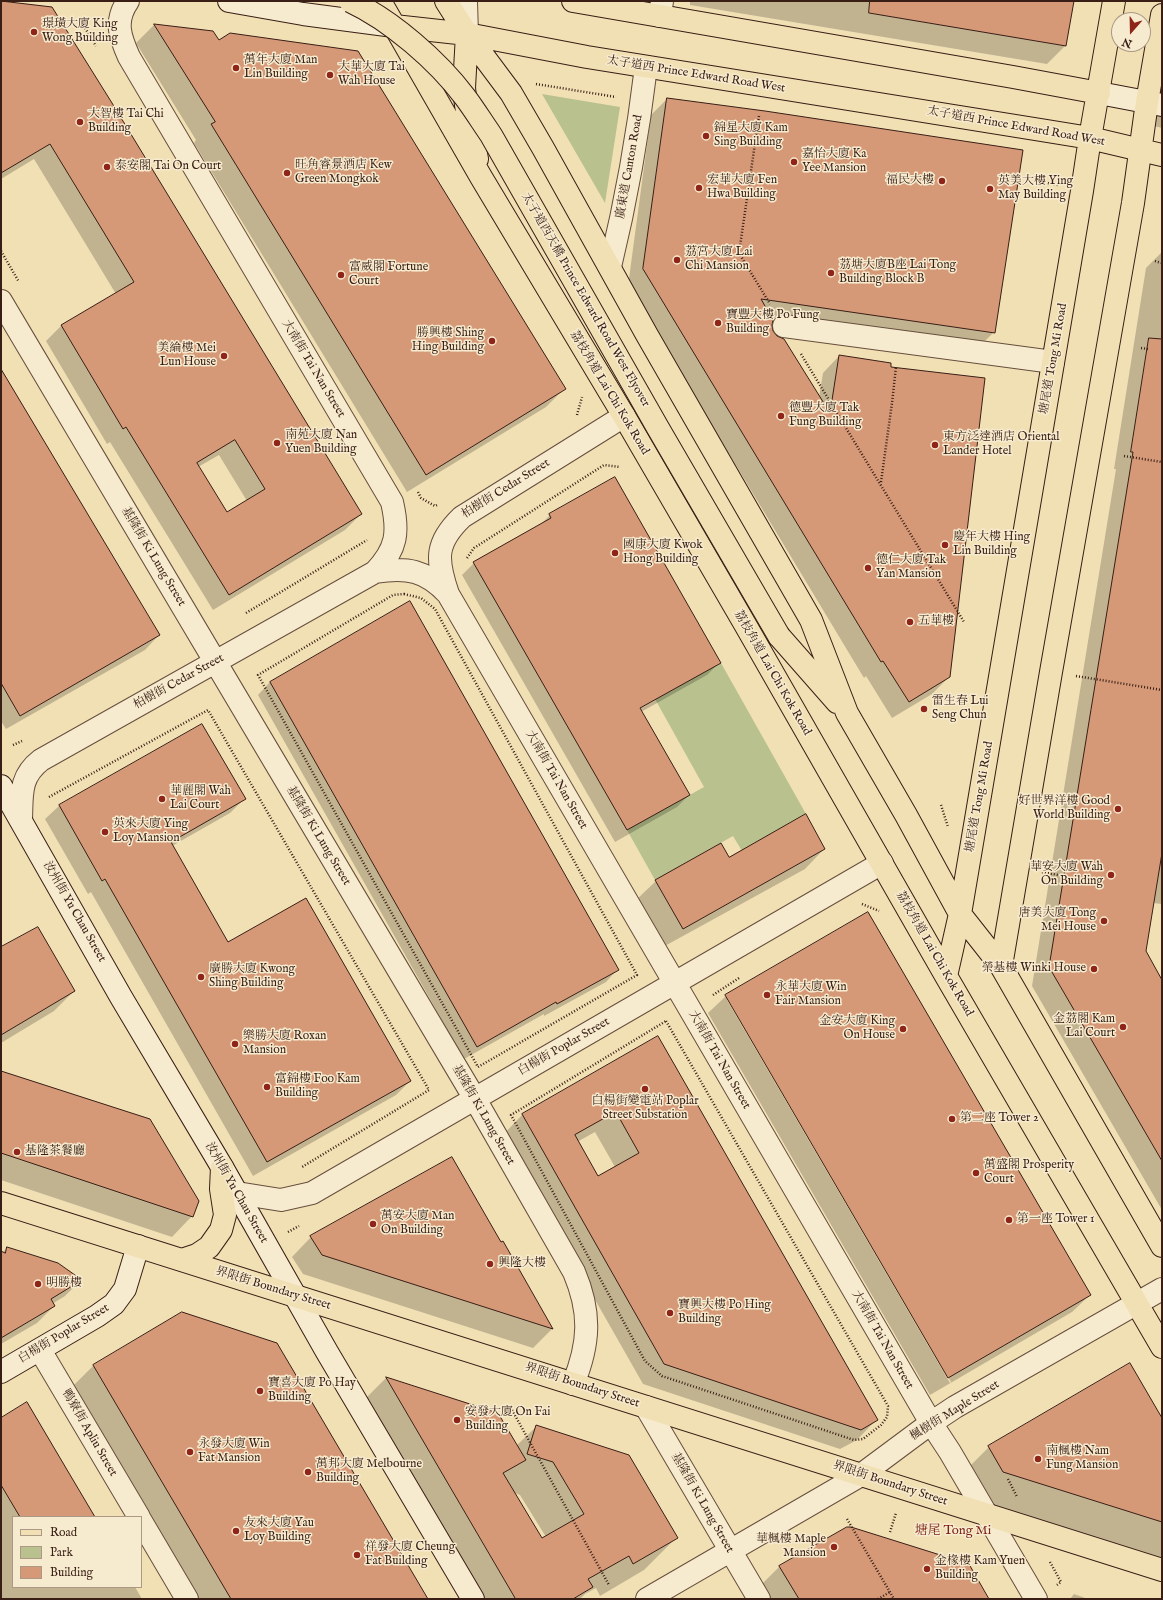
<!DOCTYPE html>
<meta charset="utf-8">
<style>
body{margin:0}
#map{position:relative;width:1163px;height:1600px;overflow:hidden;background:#f2e0b5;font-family:"IM FELL English",serif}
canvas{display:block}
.frame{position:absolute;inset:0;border:2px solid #381e15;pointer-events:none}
.legend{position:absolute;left:12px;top:1516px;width:130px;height:72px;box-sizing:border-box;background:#f7ebcf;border:1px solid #ab9985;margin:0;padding:5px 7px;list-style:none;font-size:12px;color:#381e15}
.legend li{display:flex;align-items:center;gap:8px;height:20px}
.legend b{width:20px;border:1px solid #ab9985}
.north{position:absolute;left:1111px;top:12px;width:40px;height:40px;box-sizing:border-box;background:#f7ebcf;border:1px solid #ab9985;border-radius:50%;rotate:200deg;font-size:11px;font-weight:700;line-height:16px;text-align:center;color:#381e15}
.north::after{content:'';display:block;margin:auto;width:14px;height:18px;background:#8f2418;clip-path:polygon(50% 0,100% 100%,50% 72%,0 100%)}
</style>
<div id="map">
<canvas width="1163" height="1600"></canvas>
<div class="frame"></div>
<ul class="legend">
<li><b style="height:5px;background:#f2e0b5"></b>Road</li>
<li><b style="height:11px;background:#b9c28e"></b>Park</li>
<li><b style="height:11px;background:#d59978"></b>Building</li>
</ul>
<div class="north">N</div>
</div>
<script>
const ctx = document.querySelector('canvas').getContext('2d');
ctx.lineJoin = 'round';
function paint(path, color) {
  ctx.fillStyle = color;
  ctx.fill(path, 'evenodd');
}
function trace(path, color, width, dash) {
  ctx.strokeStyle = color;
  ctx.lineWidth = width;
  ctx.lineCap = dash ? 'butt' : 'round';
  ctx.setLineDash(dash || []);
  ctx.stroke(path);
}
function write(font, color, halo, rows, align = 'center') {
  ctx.font = font + ' "IM FELL English","Noto Serif TC",serif';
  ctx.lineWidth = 3;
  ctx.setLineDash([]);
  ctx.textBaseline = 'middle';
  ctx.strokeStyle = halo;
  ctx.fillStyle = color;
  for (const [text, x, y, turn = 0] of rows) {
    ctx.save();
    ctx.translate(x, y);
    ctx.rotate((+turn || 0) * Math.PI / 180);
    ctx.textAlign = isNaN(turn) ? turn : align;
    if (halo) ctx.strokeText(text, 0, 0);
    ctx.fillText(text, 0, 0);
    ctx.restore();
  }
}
const green = new Path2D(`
 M 542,94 L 620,107 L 605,203 Z
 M 721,663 L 806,814 L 742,851 L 733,836 L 655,880 L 627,830 L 704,787 L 655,699 Z`);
const shadow = new Path2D(`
 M 1,1 L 361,514 L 345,530 L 213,610 L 110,442 L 107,444 L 46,341 L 62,325 L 116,294 L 34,159 L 1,179 ZM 219,455 L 247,501 L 227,513 L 198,467 Z
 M 690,1 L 1073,1 L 1066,45 L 1047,64 L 690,5 Z
 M 154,25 L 213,32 L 218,41 L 564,389 L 546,407 L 407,492 L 194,143 L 196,140 L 136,43 Z
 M 1162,72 L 1162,128 L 1150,125 Z
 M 667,99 L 994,332 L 978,348 L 773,319 L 771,325 L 772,332 L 819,397 L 823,373 L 839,356 L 949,677 L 932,694 L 892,718 L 866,676 L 864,678 L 628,286 L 651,115 Z
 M 1162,252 L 1162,904 L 1153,903 L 1145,951 L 1162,981 L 1162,1210 L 1032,986 L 1116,469 L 1114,469 L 1146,268 Z
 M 1,369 L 159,635 L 145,650 L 6,729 L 1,721 Z
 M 550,515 L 719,663 L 707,675 L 641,712 L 689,795 L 677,807 L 615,842 L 462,575 L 474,563 L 538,527 Z
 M 409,602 L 618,969 L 606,982 L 544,1016 L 544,1014 L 464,1059 L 258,695 L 270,682 Z
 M 244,799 L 230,813 L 172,846 L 228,943 L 410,1081 L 396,1095 L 253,1176 L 91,892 L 88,894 L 45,819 L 59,806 Z
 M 824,849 L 805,869 L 663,947 L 636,900 L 656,881 L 729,859 Z
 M 1,948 L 74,991 L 54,1011 L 1,1043 Z
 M 726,996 L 1090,1295 L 1072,1312 L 930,1395 L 708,1013 ZM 727,1000 L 729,1000 L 951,1382 L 950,1383 Z
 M 658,1038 L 877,1419 L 857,1440 L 840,1449 L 643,1384 L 502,1136 L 522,1115 ZM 595,1132 L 615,1167 L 598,1177 L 577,1142 Z
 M 1,1072 L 192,1216 L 172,1237 L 1,1180 Z
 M 311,1237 L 500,1243 L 502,1242 L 552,1329 L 533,1348 L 303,1274 L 292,1257 Z
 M 7,1248 L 81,1280 L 65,1296 L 52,1304 L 54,1306 L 37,1323 L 1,1344 L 1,1252 L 2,1253 Z
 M 182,1314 L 427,1599 L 196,1599 L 71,1388 L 93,1366 Z
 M 386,1378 L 497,1414 L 516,1446 L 537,1426 L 677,1537 L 644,1570 L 600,1596 L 596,1588 L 585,1594 L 580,1599 L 464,1599 L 353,1411 ZM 513,1492 L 520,1495 L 546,1537 L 541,1540 Z
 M 1,1419 L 93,1517 L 13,1517 L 13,1587 L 135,1587 L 142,1599 L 1,1599 Z
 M 1162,1420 L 1162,1565 L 970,1504 L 956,1480 L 989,1447 Z
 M 780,1566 L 988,1599 L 747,1599 Z
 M 1074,1594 L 1088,1599 L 1070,1599 Z`);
const building = new Path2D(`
 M 1,1 L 52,7 L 112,103 L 362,514 L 229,595 L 126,427 L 123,429 L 61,325 L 134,282 L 50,144 L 1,173 ZM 235,440 L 265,489 L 227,512 L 197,463 Z
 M 870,1 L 1074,1 L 1066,46 L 869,13 Z
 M 154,24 L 213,31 L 219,40 L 230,33 L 358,51 L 566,389 L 426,475 L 211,124 L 215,122 Z
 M 667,98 L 765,111 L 1023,150 L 995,333 L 761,299 L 773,320 L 772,325 L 773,331 L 777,336 L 784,339 L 830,413 L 839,355 L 891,363 L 891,367 L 985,378 L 950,677 L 909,702 L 883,661 L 881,662 L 643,269 Z
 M 1149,338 L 1162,339 L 1162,853 L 1146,951 L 1162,980 L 1162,1161 L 1049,967 L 1133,452 L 1131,452 Z
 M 1,369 L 160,635 L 20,716 L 1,683 Z
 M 615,477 L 721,663 L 640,708 L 690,795 L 627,830 L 473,562 L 551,518 L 549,514 Z
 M 410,601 L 619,970 L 557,1004 L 556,1002 L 477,1047 L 270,682 Z
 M 202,724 L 246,799 L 171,842 L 228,942 L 306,898 L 411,1081 L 267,1162 L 105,879 L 102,881 L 59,805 Z
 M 806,814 L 825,849 L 683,929 L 655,880 L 721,843 L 729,857 Z
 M 868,912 L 1091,1295 L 948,1378 L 725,995 Z
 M 38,927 L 75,991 L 1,1035 L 1,947 Z
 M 658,1036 L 878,1420 L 861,1430 L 664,1364 L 522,1114 ZM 616,1112 L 639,1153 L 598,1176 L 575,1135 Z
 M 1,1071 L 150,1119 L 199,1201 L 193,1217 L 1,1153 Z
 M 452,1157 L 501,1242 L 503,1241 L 553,1329 L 322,1255 L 310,1236 Z
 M 7,1247 L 58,1263 L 82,1280 L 51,1299 L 55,1306 L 1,1338 L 1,1251 L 5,1253 Z
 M 182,1312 L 277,1343 L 428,1599 L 231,1599 L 93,1365 Z
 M 1130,1363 L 1162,1418 L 1162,1522 L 1003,1472 L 988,1446 Z
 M 386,1377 L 498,1413 L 526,1460 L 503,1473 L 542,1538 L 584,1514 L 553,1462 L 527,1454 L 536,1425 L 629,1455 L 678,1538 L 633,1564 L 629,1556 L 588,1579 L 593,1587 L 573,1599 L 516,1599 Z
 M 27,1402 L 63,1463 L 95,1517 L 20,1517 L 1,1485 L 1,1418 Z
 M 847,1527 L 851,1527 L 969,1564 L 989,1599 L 799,1599 L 779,1566 Z`);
const path = new Path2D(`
 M 85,28 L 96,46
 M 536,84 L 616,97
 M 759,116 L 739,253 L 770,304
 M 1042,182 L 1058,185
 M 1,251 L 19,282
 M 1155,261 L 1161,263
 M 1141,348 L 1148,349
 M 801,354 L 964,622
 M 577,415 L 582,397
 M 1124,456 L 1162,462
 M 881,482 L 892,403 L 896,367
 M 418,492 L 421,498 L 435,506 L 437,505
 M 467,558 L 474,548 L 604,465 L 620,467
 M 404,594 L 421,598 L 435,609 L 637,975 L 478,1067 L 258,675 L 393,595 Z
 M 246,613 L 367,540
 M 1076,676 L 1162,690
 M 13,745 L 22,741
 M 49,797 L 208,710 L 429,1090 L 302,1167
 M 941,805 L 948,827
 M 1042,872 L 1058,875
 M 862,904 L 879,911
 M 713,995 L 739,978
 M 666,1021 L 888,1406 L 887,1417 L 881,1425 L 863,1439 L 854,1440 L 662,1376 L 645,1361 L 511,1115 Z
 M 288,1232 L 299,1226
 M 512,1410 L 609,1585
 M 1008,1479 L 1017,1497
 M 847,1519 L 894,1599
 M 890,1532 L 896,1513
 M 1050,1562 L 1061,1582 L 1057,1585
 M 878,1599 L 890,1592`);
const street = new Path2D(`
 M 466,1 L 467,34
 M 660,16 L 662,1
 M 610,267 C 626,201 638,134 646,67
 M 1,301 L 475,1099 L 574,1272 C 591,1312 590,1343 573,1384
 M 784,326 L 1053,362
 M 375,572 C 407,567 426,570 448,594 L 931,1423 L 950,1452 L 1036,1599
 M 448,594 C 436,559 435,543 462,517 L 624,416
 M 21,820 C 22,795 19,777 41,760 L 375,572 C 397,549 399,532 392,502 L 129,57 C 120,37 114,21 128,1
 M 237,1193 L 281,1200 L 312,1193 L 882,863
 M 40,1350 L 139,1517
 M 646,1407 L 759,1599
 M 141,1521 L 187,1599
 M 647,1599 L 861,1475 L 931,1423 L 955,1407 L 1162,1289`);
const secondary = new Path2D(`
 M 229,1 L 303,14 L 394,26
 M 1099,93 L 1162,105
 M 1,786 L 121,997 L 222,1167 L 327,1352 L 473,1599
 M 1,1372 L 97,1316 L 114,1304 L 125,1289 L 138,1246`);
const primary = new Path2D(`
 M 380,1 L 481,177 L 624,416 L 746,626 L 946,976 L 1162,1347
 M 446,1 L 467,34 L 511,93 L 543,148 L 647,335 L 811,620 L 847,713 L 906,815 L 960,914 L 1001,966 L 1162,1246
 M 573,1 L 1013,77 L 1099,93
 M 394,26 L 467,34 L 587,57 L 1047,131 L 1090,138 L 1162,155
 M 467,34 L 464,88 L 466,105 L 477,159
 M 779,636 L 837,702
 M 1001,966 L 1051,672 L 1133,203 L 1147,102 L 1162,15
 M 946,976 L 960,914 L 1082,191 L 1090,138 L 1114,1
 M 1,1203 L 1162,1570
 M 182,1260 L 197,1255 L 209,1247 L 221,1230 L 225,1215 L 221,1189 L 222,1167`);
const primaryBridge = new Path2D(`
 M 350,1 C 391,20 438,61 465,97 C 474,109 482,122 491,135 L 658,428 L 779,636`);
const markers = [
 [34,32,4,"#8f2418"],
 [236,68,4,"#8f2418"],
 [330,75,4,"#8f2418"],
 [80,122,4,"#8f2418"],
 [706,136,4,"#8f2418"],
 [794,162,4,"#8f2418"],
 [107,167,4,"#8f2418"],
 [287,173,4,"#8f2418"],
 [942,181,4,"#8f2418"],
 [699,188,4,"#8f2418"],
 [990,189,4,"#8f2418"],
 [677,260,4,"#8f2418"],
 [831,273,4,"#8f2418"],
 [341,275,4,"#8f2418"],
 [718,323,4,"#8f2418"],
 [492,341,4,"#8f2418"],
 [224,356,4,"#8f2418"],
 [781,416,4,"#8f2418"],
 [277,443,4,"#8f2418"],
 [935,445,4,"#8f2418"],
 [945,545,4,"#8f2418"],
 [615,553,4,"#8f2418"],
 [868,568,4,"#8f2418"],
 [910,622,4,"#8f2418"],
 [924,709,4,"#8f2418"],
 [162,799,4,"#8f2418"],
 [1118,809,4,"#8f2418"],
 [105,832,4,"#8f2418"],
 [1111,875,4,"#8f2418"],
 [1104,921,4,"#8f2418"],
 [1094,969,4,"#8f2418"],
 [201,977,4,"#8f2418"],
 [767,995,4,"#8f2418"],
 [1123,1027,4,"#8f2418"],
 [903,1029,4,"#8f2418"],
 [235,1044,4,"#8f2418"],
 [267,1087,4,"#8f2418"],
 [645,1089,4,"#8f2418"],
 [952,1119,4,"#8f2418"],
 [17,1152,4,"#8f2418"],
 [976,1173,4,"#8f2418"],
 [1009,1220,4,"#8f2418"],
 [373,1224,4,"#8f2418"],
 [490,1264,4,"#8f2418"],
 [38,1284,4,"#8f2418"],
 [670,1313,4,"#8f2418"],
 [260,1391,4,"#8f2418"],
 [457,1420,4,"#8f2418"],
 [190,1452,4,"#8f2418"],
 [1038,1459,4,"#8f2418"],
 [308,1472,4,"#8f2418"],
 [236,1531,4,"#8f2418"],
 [834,1547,4,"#8f2418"],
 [357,1555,4,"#8f2418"],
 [927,1569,4,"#8f2418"]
];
const poiNames = [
 ["璟璜大廈 King",42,25],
 ["Wong Building",42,39],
 ["萬年大廈 Man",244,61],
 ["Lin Building",244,75],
 ["大華大廈 Tai",338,68],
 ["Wah House",338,82],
 ["大智樓 Tai Chi",88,115],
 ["Building",88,129],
 ["錦星大廈 Kam",714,129],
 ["Sing Building",714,143],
 ["嘉怡大廈 Ka",802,155],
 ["Yee Mansion",802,169],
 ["旺角睿景酒店 Kew",295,166],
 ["Green Mongkok",295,180],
 ["泰安閣 Tai On Court",115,167],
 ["宏華大廈 Fen",707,181],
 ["Hwa Building",707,195],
 ["福民大樓",934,181,"right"],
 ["英美大樓 Ying",998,182],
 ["May Building",998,196],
 ["荔宮大廈 Lai",685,253],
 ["Chi Mansion",685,267],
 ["荔塘大廈B座 Lai Tong",839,266],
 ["Building Block B",839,280],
 ["富威閣 Fortune",349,268],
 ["Court",349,282],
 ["寶豐大樓 Po Fung",726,316],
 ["Building",726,330],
 ["勝興樓 Shing",484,334,"right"],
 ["Hing Building",484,348,"right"],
 ["美綸樓 Mei",216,349,"right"],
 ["Lun House",216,363,"right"],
 ["德豐大廈 Tak",789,409],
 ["Fung Building",789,423],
 ["南苑大廈 Nan",285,436],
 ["Yuen Building",285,450],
 ["東方泛達酒店 Oriental",943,438],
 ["Lander Hotel",943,452],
 ["慶年大樓 Hing",953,538],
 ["Lin Building",953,552],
 ["國康大廈 Kwok",623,546],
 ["Hong Building",623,560],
 ["德仁大廈 Tak",876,561],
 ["Yan Mansion",876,575],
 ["五華樓",918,622],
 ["雷生春 Lui",932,702],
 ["Seng Chun",932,716],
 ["華麗閣 Wah",170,792],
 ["Lai Court",170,806],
 ["好世界洋樓 Good",1110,802,"right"],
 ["World Building",1110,816,"right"],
 ["英來大廈 Ying",113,825],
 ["Loy Mansion",113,839],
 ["華安大廈 Wah",1103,868,"right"],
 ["On Building",1103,882,"right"],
 ["唐美大廈 Tong",1096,914,"right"],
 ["Mei House",1096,928,"right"],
 ["榮基樓 Winki House",1086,969,"right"],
 ["廣勝大廈 Kwong",209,970],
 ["Shing Building",209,984],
 ["永華大廈 Win",775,988],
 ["Fair Mansion",775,1002],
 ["金荔閣 Kam",1115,1020,"right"],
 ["Lai Court",1115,1034,"right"],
 ["金安大廈 King",895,1022,"right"],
 ["On House",895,1036,"right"],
 ["樂勝大廈 Roxan",243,1037],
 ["Mansion",243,1051],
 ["富錦樓 Foo Kam",275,1080],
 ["Building",275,1094],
 ["白楊街變電站 Poplar",645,1102,"center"],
 ["Street Substation",645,1116,"center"],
 ["第二座 Tower 2",960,1119],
 ["基隆茶餐廳",25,1152],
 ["萬盛閣 Prosperity",984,1166],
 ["Court",984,1180],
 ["萬安大廈 Man",381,1217],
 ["On Building",381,1231],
 ["第一座 Tower 1",1017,1220],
 ["興隆大樓",498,1264],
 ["明勝樓",46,1284],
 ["寶興大樓 Po Hing",678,1306],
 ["Building",678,1320],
 ["寶喜大廈 Po Hay",268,1384],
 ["Building",268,1398],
 ["安發大廈 On Fai",465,1413],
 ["Building",465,1427],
 ["永發大廈 Win",198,1445],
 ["Fat Mansion",198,1459],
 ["南楓樓 Nam",1046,1452],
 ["Fung Mansion",1046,1466],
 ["萬邦大廈 Melbourne",316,1465],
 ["Building",316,1479],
 ["友來大廈 Yau",244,1524],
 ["Loy Building",244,1538],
 ["華楓樓 Maple",826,1540,"right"],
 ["Mansion",826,1554,"right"],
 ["祥發大廈 Cheung",365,1548],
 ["Fat Building",365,1562],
 ["金椽樓 Kam Yuen",935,1562],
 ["Building",935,1576]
];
const streetNames = [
 ["太子道西 Prince Edward Road West",696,75,9],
 ["太子道西 Prince Edward Road West",1016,127,10],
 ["廣東道 Canton Road",630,167,-80],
 ["太子道西天橋 Prince Edward Road West Flyover",585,300,60],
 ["塘尾道 Tong Mi Road",1054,359,-80],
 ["大南街 Tai Nan Street",313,369,59],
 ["荔枝角道 Lai Chi Kok Road",609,393,59],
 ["柏樹街 Cedar Street",506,489,-32],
 ["基隆街 Ki Lung Street",153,557,59],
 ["荔枝角道 Lai Chi Kok Road",772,673,60],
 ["柏樹街 Cedar Street",179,682,-29],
 ["大南街 Tai Nan Street",556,780,60],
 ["塘尾道 Tong Mi Road",980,797,-80],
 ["基隆街 Ki Lung Street",318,836,59],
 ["汝州街 Yu Chau Street",74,912,60],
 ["荔枝角道 Lai Chi Kok Road",934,954,60],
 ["白楊街 Poplar Street",564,1047,-30],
 ["大南街 Tai Nan Street",719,1060,60],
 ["基隆街 Ki Lung Street",483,1115,60],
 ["汝州街 Yu Chau Street",236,1193,60],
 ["界限街 Boundary Street",273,1289,17],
 ["白楊街 Poplar Street",64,1334,-31],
 ["大南街 Tai Nan Street",882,1340,60],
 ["界限街 Boundary Street",582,1386,18],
 ["楓樹街 Maple Street",955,1411,-32],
 ["鴨寮街 Apliu Street",89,1433,60],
 ["界限街 Boundary Street",890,1484,18],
 ["基隆街 Ki Lung Street",702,1503,60]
];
const neighbourhoodNames = [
 ["塘尾 Tong Mi",953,1531]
];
paint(green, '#b9c28e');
paint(shadow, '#0003');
paint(building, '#d59978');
trace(building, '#381e15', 1);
trace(street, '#664e3d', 24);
trace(secondary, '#381e15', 24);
trace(primary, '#381e15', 24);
trace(path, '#381e15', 2.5, [1, 2]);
trace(street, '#f7ebcf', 22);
trace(secondary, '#f7ebcf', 22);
trace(primary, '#f2e0b5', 22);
trace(primaryBridge, '#381e15', 24, []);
trace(primaryBridge, '#f2e0b5', 22);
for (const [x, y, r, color] of markers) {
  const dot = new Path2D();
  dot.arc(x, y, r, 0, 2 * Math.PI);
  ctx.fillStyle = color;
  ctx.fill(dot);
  trace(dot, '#f7ebcf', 1.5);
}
write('12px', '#381e15', '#f7ebcf', poiNames, 'left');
write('12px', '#381e15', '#f7ebcf', streetNames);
write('13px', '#7a1f14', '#f7ebcf', neighbourhoodNames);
</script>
